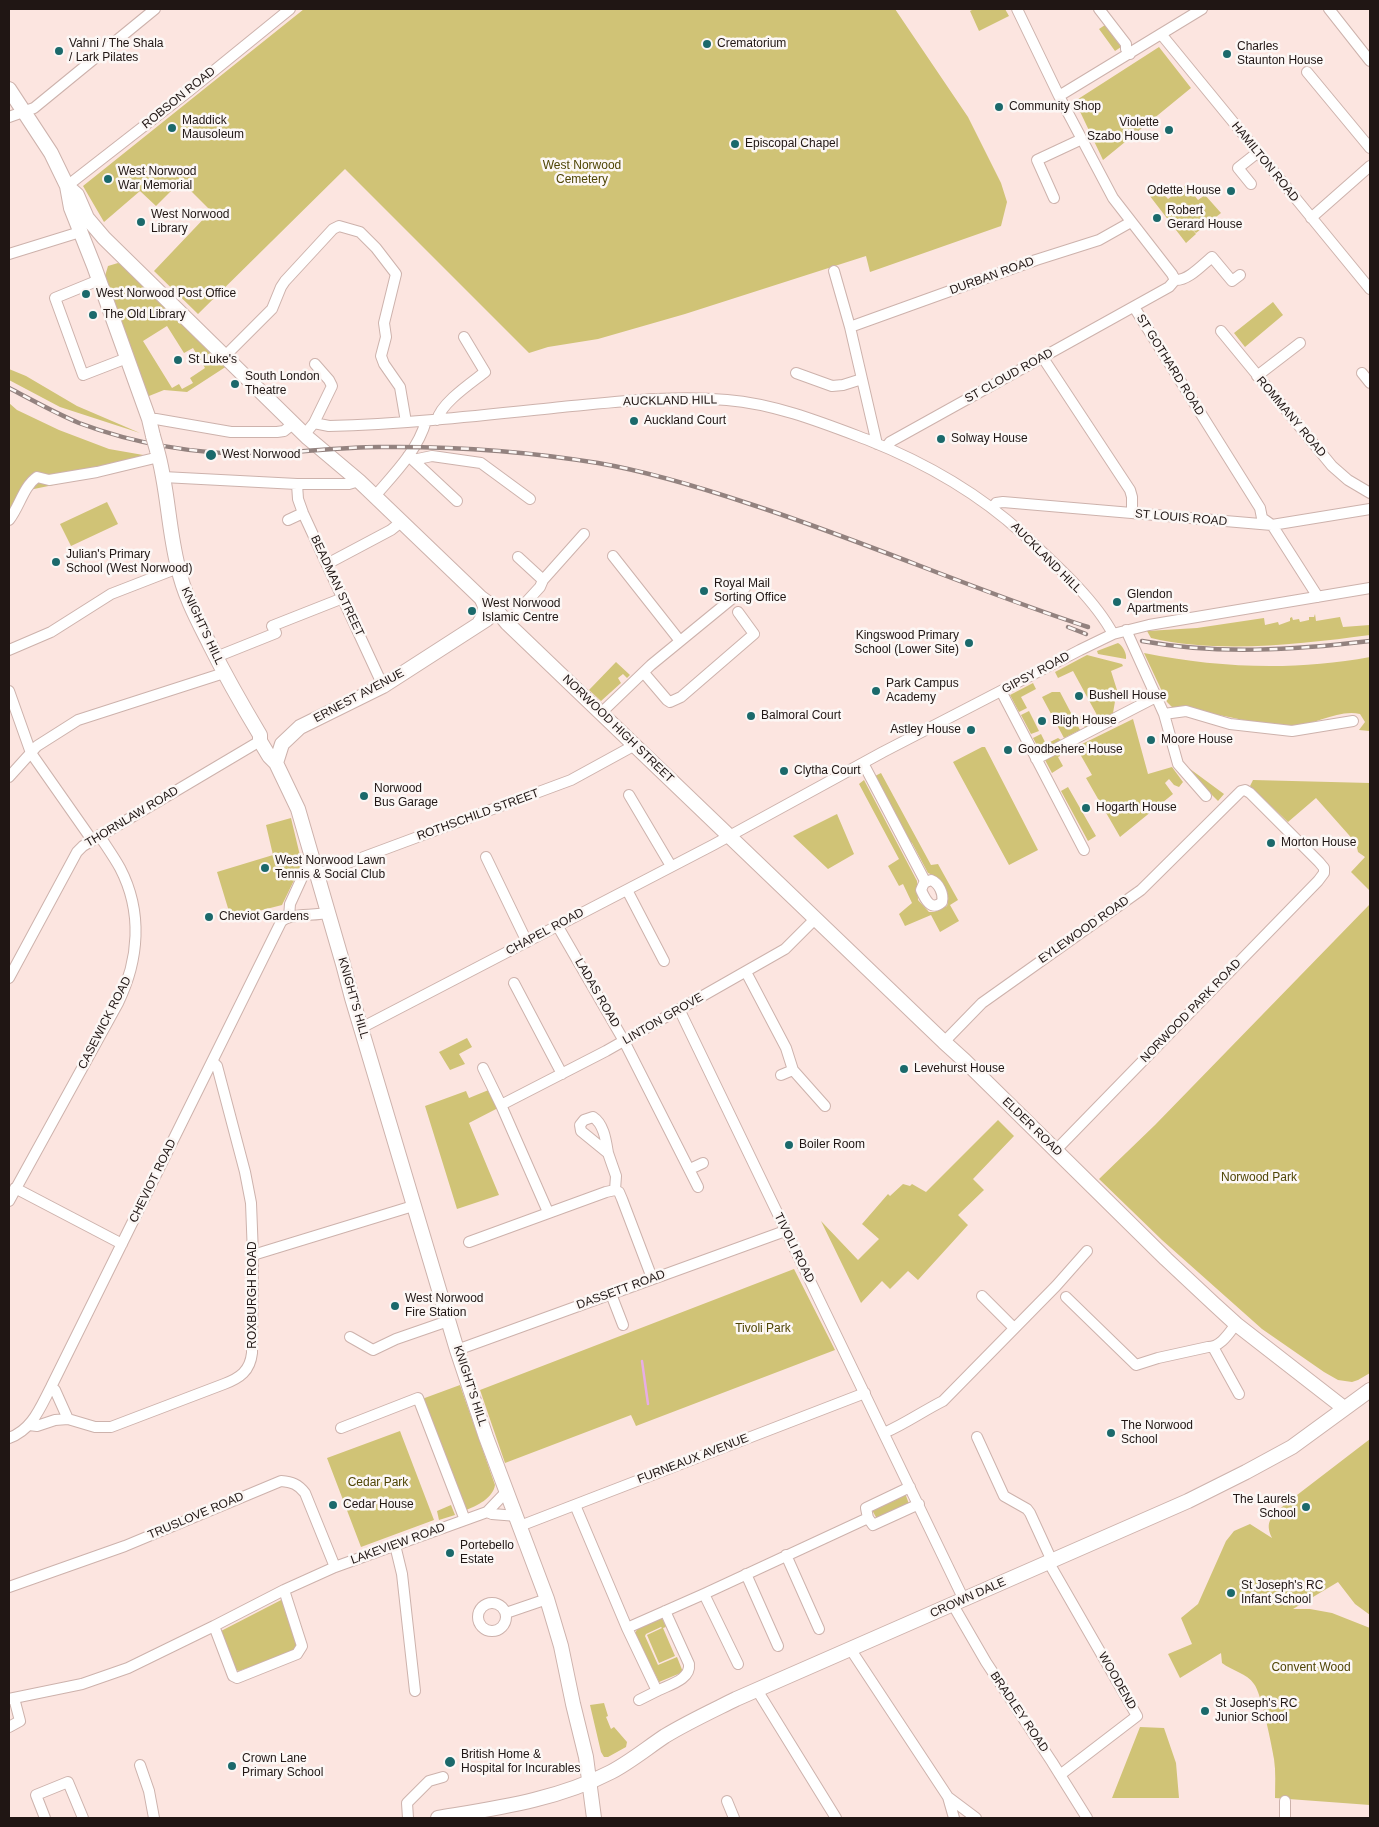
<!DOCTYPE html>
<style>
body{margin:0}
#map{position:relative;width:1379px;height:1827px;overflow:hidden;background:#fce5e0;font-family:Arial,sans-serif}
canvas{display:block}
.frame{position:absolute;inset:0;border:10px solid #201614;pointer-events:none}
</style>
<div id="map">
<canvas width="1379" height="1827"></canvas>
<div class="frame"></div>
</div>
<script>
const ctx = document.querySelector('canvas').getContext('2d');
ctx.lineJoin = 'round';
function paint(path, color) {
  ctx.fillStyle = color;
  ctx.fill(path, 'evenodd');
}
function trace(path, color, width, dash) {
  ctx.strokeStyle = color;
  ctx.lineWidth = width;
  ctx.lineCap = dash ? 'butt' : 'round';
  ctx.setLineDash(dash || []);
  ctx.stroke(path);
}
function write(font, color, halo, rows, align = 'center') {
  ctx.font = font + ' Arial,sans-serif';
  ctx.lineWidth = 5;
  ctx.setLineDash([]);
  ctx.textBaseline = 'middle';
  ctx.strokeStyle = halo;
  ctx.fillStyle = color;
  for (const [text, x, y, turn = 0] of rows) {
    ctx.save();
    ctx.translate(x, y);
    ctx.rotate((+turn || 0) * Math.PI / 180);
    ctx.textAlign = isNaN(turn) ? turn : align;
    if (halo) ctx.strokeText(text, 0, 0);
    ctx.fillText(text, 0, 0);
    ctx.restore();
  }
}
const green = new Path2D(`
 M 304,9 L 895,9 L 968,117 L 1001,183 L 1007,202 L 1001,226 L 870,272 L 866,256 L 685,314 L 598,339 L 548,347 L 529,353 L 345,169 L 198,314 L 154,271 L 211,211 L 181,181 L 156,206 L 140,191 L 104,222 L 83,186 Z
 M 974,9 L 1005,9 L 1009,16 L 979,31 L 970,11 Z
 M 1105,25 L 1121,47 L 1115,51 L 1099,29 Z
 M 1159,47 L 1191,88 L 1103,160 L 1075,101 Z
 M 1156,184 L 1168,199 L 1186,185 L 1198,200 L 1205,195 L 1221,213 L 1196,233 L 1191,228 L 1196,234 L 1186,243 L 1146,191 Z
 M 118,263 L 124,265 L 227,366 L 187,392 L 164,390 L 144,398 L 105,276 L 108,266 ZM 167,326 L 184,353 L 193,348 L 205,368 L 190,378 L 193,383 L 182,389 L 179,384 L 172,388 L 143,341 Z
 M 1273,302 L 1283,315 L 1245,347 L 1234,333 Z
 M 9,369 L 26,376 L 77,406 L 140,433 L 60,407 L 9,380 Z
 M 9,403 L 17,410 L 59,430 L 109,449 L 149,456 L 107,474 L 29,490 L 9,526 Z
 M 107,502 L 118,524 L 71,546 L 60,524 Z
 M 1315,614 L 1316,621 L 1340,617 L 1343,627 L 1370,625 L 1370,635 C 1301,644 1220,654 1151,638 L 1147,631 L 1197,628 L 1264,618 L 1265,625 L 1278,622 L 1279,625 L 1290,621 L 1290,618 L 1292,617 L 1293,620 L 1299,619 L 1300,622 L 1309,620 L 1309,617 L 1314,617 Z
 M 1118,643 C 1123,646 1127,654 1126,659 L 1098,654 L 1097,651 Z
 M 1144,653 C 1218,668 1295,671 1370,657 L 1370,731 L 1359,730 L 1365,722 L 1360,714 C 1339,709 1314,725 1293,727 C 1271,729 1250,721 1229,717 C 1210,713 1191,710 1172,707 L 1167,702 Z
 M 1087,655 L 1122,664 L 1123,666 L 1111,671 L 1117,690 L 1113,713 L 1085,728 L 1079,717 L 1081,716 L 1086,724 L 1098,717 L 1073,671 L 1058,678 L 1055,672 Z
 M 616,662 L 630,675 L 627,678 L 623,674 L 618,678 L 621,683 L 601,701 L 589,690 Z
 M 1033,683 L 1036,689 L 1021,697 L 1027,708 L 1019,712 L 1010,695 Z
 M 1052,692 L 1060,692 L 1080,730 L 1064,738 L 1042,697 Z
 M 1029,711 L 1039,731 L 1031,734 L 1021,715 Z
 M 1133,719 L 1148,774 L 1172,767 L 1183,782 L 1179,787 L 1174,785 L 1169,779 L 1165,783 L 1173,794 L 1120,837 L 1086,778 L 1092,775 L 1076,747 Z
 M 1041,734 L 1046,744 L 1058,738 L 1061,740 L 1040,751 L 1033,738 Z
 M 982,747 L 985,747 L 1038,850 L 1009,865 L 953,762 Z
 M 1059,753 L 1060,756 L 1058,757 L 1063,766 L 1052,773 L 1045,760 Z
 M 1186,766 L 1224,794 L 1218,801 L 1186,769 Z
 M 881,773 L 931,865 L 938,864 L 958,900 L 950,905 L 959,921 L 940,932 L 931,915 L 905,926 L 899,914 L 912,903 L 903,884 L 899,886 L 888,866 L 899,859 L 859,784 L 864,780 L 917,881 L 918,900 L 929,912 L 934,912 L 947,906 C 952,891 941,878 928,873 L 912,843 L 908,841 L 873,777 Z
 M 1253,780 L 1370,783 L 1370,891 L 1351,872 L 1365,857 L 1358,852 L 1356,843 L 1316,798 L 1288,822 L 1250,786 Z
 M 1068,787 L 1096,836 L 1088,841 L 1061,791 Z
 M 837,814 L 854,854 L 828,869 L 793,836 Z
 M 291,818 L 302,864 L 282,905 L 231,918 L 217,872 L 273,855 L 266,825 Z
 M 1370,904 L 1370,1373 L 1358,1380 L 1352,1382 L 1338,1380 L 1324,1372 L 1262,1329 L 1162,1240 L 1099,1179 L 1155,1125 Z
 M 467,1038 L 472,1047 L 459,1054 L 465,1064 L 450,1070 L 439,1052 Z
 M 491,1089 L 498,1108 L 469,1123 L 499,1195 L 457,1209 L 425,1106 L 466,1091 L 469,1098 Z
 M 998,1120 L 1014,1136 L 973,1179 L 984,1190 L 958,1215 L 968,1225 L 918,1280 L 908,1271 L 890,1289 L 882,1281 L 861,1303 L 821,1221 L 858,1260 L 879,1239 L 862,1224 L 888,1194 L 890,1196 L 903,1184 L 910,1186 L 912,1184 L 926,1192 Z
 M 794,1269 L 835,1350 L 636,1426 L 631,1415 L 505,1463 L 480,1390 Z
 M 460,1385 L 495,1485 C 493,1498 477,1506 466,1510 L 422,1399 Z
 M 400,1431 L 434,1520 L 361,1547 L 327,1458 Z
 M 1370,1439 L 1370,1615 L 1355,1604 L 1338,1582 L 1293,1609 L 1310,1609 L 1332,1613 L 1370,1628 L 1370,1805 L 1275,1798 C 1275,1785 1276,1772 1274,1759 C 1272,1746 1261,1692 1254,1684 C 1247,1673 1232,1671 1222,1663 L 1221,1653 L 1180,1678 L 1168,1654 L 1192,1644 L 1181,1618 L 1198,1604 L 1226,1541 L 1234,1531 L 1250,1524 L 1272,1538 C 1264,1521 1272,1517 1284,1505 Z
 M 905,1493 L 909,1504 L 877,1519 L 872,1510 Z
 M 451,1505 L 455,1515 L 439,1520 L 437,1511 Z
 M 285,1598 L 297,1645 L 294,1651 L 239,1671 L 236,1670 L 221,1631 Z
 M 662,1618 L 666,1627 L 663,1628 L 675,1656 L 659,1663 L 647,1635 L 662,1628 L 661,1627 L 646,1634 L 645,1636 L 658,1665 L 677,1657 L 683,1672 L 659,1682 L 635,1633 L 638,1628 Z
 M 604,1703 L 608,1716 L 606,1717 L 611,1729 L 614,1727 L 627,1742 L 626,1747 L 608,1757 L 604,1757 L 601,1752 L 590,1705 Z
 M 1140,1727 L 1164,1728 L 1176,1763 L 1179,1798 L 1112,1798 Z`);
const stream = new Path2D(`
 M 642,1361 L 648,1404`);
const minor = new Path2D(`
 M 1017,9 L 1059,96 L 1113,198 L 1172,274 L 1175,280
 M 1099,9 L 1126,44 L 1126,49 L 1130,54
 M 1329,9 L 1370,61
 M 1161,34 L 1370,289
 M 1307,72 L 1370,148
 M 1059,96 L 1202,9
 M 9,117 L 34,108 L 155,9
 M 1251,184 L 1238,168 L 1257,153
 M 67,186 L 189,91 L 290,9
 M 1054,198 L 1037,160 L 1082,139
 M 1311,218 L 1370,166
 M 9,254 L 80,232
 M 834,271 L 850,327 L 877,444
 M 99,280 L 55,298 L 83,375 L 127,358
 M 1175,280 C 1188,281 1202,265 1212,257 L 1232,281 L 1240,275
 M 1134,307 L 1260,508 L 1262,518 L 1272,525 L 1318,597
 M 850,327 L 1036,260 L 1099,240 L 1131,222
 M 1221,331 L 1332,466 L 1348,480 L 1370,493
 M 225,356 L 272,309 L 281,287 L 285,281 L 333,229 L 339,226 L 360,232 L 376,248 L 396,274 L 384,323 L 386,337 L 381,356 L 384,364 L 400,387 L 406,422
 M 1043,358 L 1130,490 L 1132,497 L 1132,513
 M 796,373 L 832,386 L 843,385 L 862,379
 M 1362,373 L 1370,383
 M 1257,376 L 1300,343
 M 149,419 L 156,419 L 231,432 L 277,432 L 284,431 L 294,423
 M 437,420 C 441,403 471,383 485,372 L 464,337
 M 314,423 L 332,386 L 329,380 L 315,364
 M 305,434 L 314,423 L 329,426 C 407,424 485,415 562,407 C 617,402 672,395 727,400 C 776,404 823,423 868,440 C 926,463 977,492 1023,534 C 1053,562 1094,598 1113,634
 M 886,447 L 890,442 L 1169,287 L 1175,280
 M 408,456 L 413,460 L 432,456 L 481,463 L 530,499
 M 413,460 L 457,501
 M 163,477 L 297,484 L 349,484 L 359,481
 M 297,484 L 298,499 L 303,513 L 383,686
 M 375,496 C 394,474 418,450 426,421
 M 992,508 L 996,503 L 1003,502 L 1272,525 L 1370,509
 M 9,520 C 20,506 23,487 37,477 L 49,480 L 97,472 L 159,457
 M 288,520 L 303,513
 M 613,556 L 680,641
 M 518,557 L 543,580
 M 327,564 L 391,530 L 401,522
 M 507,623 L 540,587 L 543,580 L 584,534
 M 1126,630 L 1164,714 L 1178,764 L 1206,796
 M 9,650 L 51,632 L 111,594 L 178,568
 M 216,657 L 276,633 L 272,626 L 343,598
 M 644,673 L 667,700 L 670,702 L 681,697 L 754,634 L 738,612
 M 9,691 L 31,753 L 92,840
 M 1001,691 L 1084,850
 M 601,713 L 651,665 L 745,588
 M 1164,714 L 1186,711 L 1230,724 L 1292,731 L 1353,721
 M 1036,759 L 1156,697
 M 863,763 L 925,881
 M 9,777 L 37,746 L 78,720 L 224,673
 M 629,795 L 671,866
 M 486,857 L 527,942
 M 318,874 L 571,780 L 635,745
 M 931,880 C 939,883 944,894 942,902 C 931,912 925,899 921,890 L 924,883 Z
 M 627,890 L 664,961
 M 289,917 L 290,904 L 306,869 L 315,864
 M 557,925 L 624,1041 L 698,1187
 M 746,972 L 786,1048 L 793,1070 L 825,1106
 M 9,978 L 77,852 L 83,846 L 260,741
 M 514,983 L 562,1074
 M 679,1009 L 964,1600
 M 361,1028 L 713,845 L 883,752 L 1080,650 L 1113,634 L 1149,625 L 1370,588
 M 944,1042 L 982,1003 L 1141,890 L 1241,791 L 1245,790 L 1250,793 L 1319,862 L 1324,868 L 1324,873 L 1318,881 L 1056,1150
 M 483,1068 L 501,1105 L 548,1212
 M 781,1075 L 793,1070
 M 501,1105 L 606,1051 L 785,949 L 815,919
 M 608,1153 C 606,1141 604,1124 593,1117 L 584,1120 L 580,1125 L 581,1131 L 608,1153 L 616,1176 L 615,1190
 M 690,1169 L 703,1163
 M 15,1188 L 122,1244
 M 615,1190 L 619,1192 L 622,1199 L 652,1278
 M 9,1201 L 118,1003 C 139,960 143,912 120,868 C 114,857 106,846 99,835
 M 469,1242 L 606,1192 L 615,1190
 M 253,1255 L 413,1206
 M 611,1294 L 623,1325
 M 982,1296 L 1014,1328
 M 1066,1297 L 1136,1365 L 1158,1358 L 1208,1347 C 1221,1347 1229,1333 1236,1324
 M 350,1337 L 373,1350 L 396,1339 L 448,1321
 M 1213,1347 L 1239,1394
 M 457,1350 L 785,1231
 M 51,1387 L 55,1390 L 68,1419
 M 29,1425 L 37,1426 L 55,1420 L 68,1419 L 95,1427 L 111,1427 L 224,1384 C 240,1378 250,1371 252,1353 L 253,1255 L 251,1203 L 245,1172 L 217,1066 L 213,1062
 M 341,1428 L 418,1398 L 465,1520
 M 884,1433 C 905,1424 923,1411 943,1401 L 1056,1286 L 1087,1251
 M 977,1437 L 1004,1496 L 1027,1509 L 1030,1513 L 1052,1561
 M 9,1438 C 32,1430 40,1408 51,1387 L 281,922 C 290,912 315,917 329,912
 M 910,1487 L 866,1508 L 868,1518 L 873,1525 L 919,1504
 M 575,1505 L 627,1628 L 657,1691 L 639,1700
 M 487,1512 L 492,1514 L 517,1516
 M 520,1526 L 865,1393
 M 395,1545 L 402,1574 L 415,1691
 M 786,1555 L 819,1629
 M 1049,1563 L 1137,1716 L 1060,1775
 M 746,1574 L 778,1646
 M 9,1587 L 125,1546 L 281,1481 C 292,1482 298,1484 305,1493 L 335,1567
 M 704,1594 L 738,1664
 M478 1617a14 14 0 1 1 28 0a14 14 0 1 1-28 0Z
 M 953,1605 L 986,1662 L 1052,1762 L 1087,1818
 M 506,1613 L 547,1599
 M 214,1626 L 284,1590 L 335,1567 L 487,1512 L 507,1491
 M 627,1628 L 704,1594 L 868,1518
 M 851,1650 L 948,1797
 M 757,1690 L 836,1818
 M 657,1691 C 668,1685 691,1680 689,1664 L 665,1611
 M 9,1699 L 82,1684 L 128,1668 L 214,1626 L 233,1676 L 237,1678 L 297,1654 L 302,1646 L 284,1590
 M 9,1727 L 20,1721 L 14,1698
 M 140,1765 L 149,1791 L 154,1818
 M 727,1801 L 734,1818
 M 45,1818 L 36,1795 L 68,1782 L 83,1818
 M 408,1818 L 407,1803 L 429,1781 L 443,1777
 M 954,1818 L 948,1797 L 976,1818
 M 1285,1818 L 1285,1801`);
const major = new Path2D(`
 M 9,89 L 51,153 L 67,186 L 71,208 L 94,266 L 149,419 L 153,436
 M 67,186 L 77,195 L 87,218 L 104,238 L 308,438 L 359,481 L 481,598 C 487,608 486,613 480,622
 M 157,450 C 168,488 168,528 178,567 C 184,595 197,619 210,645 C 225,675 242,705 260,735 L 260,741 L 269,756 L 276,763 L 298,809 L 343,964 L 352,998 L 457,1350 L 486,1437 L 547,1599 L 561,1646 L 573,1704 L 586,1757 L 594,1818
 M 481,598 L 495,608 L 507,623 L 944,1042 L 965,1061 L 1166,1259 L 1213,1303 L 1236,1324 L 1344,1408
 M 276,763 L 282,744 L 300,727 L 383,686 L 487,619
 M 438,1818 C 497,1808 557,1800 611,1772 C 630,1762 647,1748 665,1736 C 688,1722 712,1711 736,1699 L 1188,1501 L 1246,1472 L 1292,1447 L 1370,1390`);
const rail = new Path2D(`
 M 9,388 C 32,400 55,413 79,423 C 135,444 196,454 256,454 C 297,453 338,447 379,447 C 453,446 525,451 598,463 C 650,472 699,487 750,504 C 864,541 974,590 1088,627
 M 1068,627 L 1086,634
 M 1142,641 C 1218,655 1294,650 1370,641`);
const majorBridge = new Path2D(`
 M 153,436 L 157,450`);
const markers = [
 [707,44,5,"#1b696b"],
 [59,51,5,"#1b696b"],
 [1227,54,5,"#1b696b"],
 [999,107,5,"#1b696b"],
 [172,128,5,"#1b696b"],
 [1169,130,5,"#1b696b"],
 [735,144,5,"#1b696b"],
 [108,179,5,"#1b696b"],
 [1231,191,5,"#1b696b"],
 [1157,218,5,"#1b696b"],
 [141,222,5,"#1b696b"],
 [86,294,5,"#1b696b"],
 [93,315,5,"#1b696b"],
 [178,360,5,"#1b696b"],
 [235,384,5,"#1b696b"],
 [634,421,5,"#1b696b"],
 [941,439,5,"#1b696b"],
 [211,455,6,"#1b696b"],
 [56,562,5,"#1b696b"],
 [704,591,5,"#1b696b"],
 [1117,602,5,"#1b696b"],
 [472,611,5,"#1b696b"],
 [969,643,5,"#1b696b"],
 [876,691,5,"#1b696b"],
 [1079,696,5,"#1b696b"],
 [751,716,5,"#1b696b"],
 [1042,721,5,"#1b696b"],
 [971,730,5,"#1b696b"],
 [1151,740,5,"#1b696b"],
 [1008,750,5,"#1b696b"],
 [784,771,5,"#1b696b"],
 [364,796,5,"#1b696b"],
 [1086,808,5,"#1b696b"],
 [1271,843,5,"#1b696b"],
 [265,868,5,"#1b696b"],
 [209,917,5,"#1b696b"],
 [904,1069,5,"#1b696b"],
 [789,1145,5,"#1b696b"],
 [395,1306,5,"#1b696b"],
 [1111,1433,5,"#1b696b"],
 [333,1505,5,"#1b696b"],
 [1306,1507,5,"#1b696b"],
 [450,1553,5,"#1b696b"],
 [1231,1593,5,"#1b696b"],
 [1205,1711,5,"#1b696b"],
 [450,1762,6,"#1b696b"],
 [232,1766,5,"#1b696b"]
];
const poiNames = [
 ["Vahni / The Shala",69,44],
 ["/ Lark Pilates",69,58],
 ["Crematorium",717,44],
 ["Charles",1237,47],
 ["Staunton House",1237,61],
 ["Community Shop",1009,107],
 ["Maddick",182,121],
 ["Mausoleum",182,135],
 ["Violette",1159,123,"right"],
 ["Szabo House",1159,137,"right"],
 ["Episcopal Chapel",745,144],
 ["West Norwood",118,172],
 ["War Memorial",118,186],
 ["Odette House",1221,191,"right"],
 ["Robert",1167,211],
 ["Gerard House",1167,225],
 ["West Norwood",151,215],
 ["Library",151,229],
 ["West Norwood Post Office",96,294],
 ["The Old Library",103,315],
 ["St Luke's",188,360],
 ["South London",245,377],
 ["Theatre",245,391],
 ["Auckland Court",644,421],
 ["Solway House",951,439],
 ["West Norwood",222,455],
 ["Julian's Primary",66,555],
 ["School (West Norwood)",66,569],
 ["Royal Mail",714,584],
 ["Sorting Office",714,598],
 ["Glendon",1127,595],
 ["Apartments",1127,609],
 ["West Norwood",482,604],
 ["Islamic Centre",482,618],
 ["Kingswood Primary",959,636,"right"],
 ["School (Lower Site)",959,650,"right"],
 ["Park Campus",886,684],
 ["Academy",886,698],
 ["Bushell House",1089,696],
 ["Balmoral Court",761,716],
 ["Bligh House",1052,721],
 ["Astley House",961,730,"right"],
 ["Moore House",1161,740],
 ["Goodbehere House",1018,750],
 ["Clytha Court",794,771],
 ["Norwood",374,789],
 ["Bus Garage",374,803],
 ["Hogarth House",1096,808],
 ["Morton House",1281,843],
 ["West Norwood Lawn",275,861],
 ["Tennis & Social Club",275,875],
 ["Cheviot Gardens",219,917],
 ["Levehurst House",914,1069],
 ["Boiler Room",799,1145],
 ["West Norwood",405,1299],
 ["Fire Station",405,1313],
 ["The Norwood",1121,1426],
 ["School",1121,1440],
 ["The Laurels",1296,1500,"right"],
 ["School",1296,1514,"right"],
 ["Cedar House",343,1505],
 ["Portebello",460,1546],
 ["Estate",460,1560],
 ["St Joseph's RC",1241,1586],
 ["Infant School",1241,1600],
 ["St Joseph's RC",1215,1704],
 ["Junior School",1215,1718],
 ["British Home &",461,1755],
 ["Hospital for Incurables",461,1769],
 ["Crown Lane",242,1759],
 ["Primary School",242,1773]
];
const streetNames = [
 ["ROBSON ROAD",179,98,-39],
 ["HAMILTON ROAD",1265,162,51],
 ["DURBAN ROAD",992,276,-20],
 ["ST GOTHARD ROAD",1170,365,58],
 ["ST CLOUD ROAD",1009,376,-29],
 ["AUCKLAND HILL",670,401,-1],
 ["ROMMANY ROAD",1291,417,50],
 ["ST LOUIS ROAD",1181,518,5],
 ["AUCKLAND HILL",1046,558,45],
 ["BEADMAN STREET",337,586,65],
 ["KNIGHT'S HILL",202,626,65],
 ["GIPSY ROAD",1036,673,-28],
 ["ERNEST AVENUE",359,696,-28],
 ["NORWOOD HIGH STREET",618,729,44],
 ["ROTHSCHILD STREET",478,815,-20],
 ["THORNLAW ROAD",132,817,-31],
 ["EYLEWOOD ROAD",1084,930,-35],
 ["CHAPEL ROAD",545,932,-28],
 ["LADAS ROAD",597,993,60],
 ["KNIGHT'S HILL",353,998,74],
 ["NORWOOD PARK ROAD",1191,1011,-46],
 ["LINTON GROVE",663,1019,-30],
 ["CASEWICK ROAD",105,1023,-63],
 ["ELDER ROAD",1032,1127,44],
 ["CHEVIOT ROAD",153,1181,-64],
 ["TIVOLI ROAD",794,1248,64],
 ["DASSETT ROAD",621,1290,-20],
 ["ROXBURGH ROAD",253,1295,-90],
 ["KNIGHT'S HILL",470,1386,72],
 ["FURNEAUX AVENUE",693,1459,-21],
 ["TRUSLOVE ROAD",196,1516,-23],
 ["LAKEVIEW ROAD",398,1544,-20],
 ["CROWN DALE",968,1598,-24],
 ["WOODEND",1117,1681,60],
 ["BRADLEY ROAD",1019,1712,56]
];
const parkNames = [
 ["West Norwood",582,166],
 ["Cemetery",582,180],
 ["Norwood Park",1259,1178],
 ["Tivoli Park",763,1329],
 ["Cedar Park",378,1483],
 ["Convent Wood",1311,1668]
];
paint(green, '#d0c376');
trace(stream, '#e7ade5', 2.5);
trace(minor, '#cdb2ac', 12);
trace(major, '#cdb2ac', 16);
trace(minor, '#fff', 10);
trace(major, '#fff', 14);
trace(rail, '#93827f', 4.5);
trace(rail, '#fcf7f5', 2.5, [8]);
trace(majorBridge, '#cdb2ac', 16, []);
trace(majorBridge, '#fff', 14);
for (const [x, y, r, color] of markers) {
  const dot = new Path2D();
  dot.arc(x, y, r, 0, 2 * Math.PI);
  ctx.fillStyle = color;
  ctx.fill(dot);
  trace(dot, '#fcf7f5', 2);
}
write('12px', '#201614', '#fcf7f5', poiNames, 'left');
write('12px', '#201614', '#fcf7f5', streetNames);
write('12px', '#4f4505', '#fcf7f5', parkNames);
</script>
